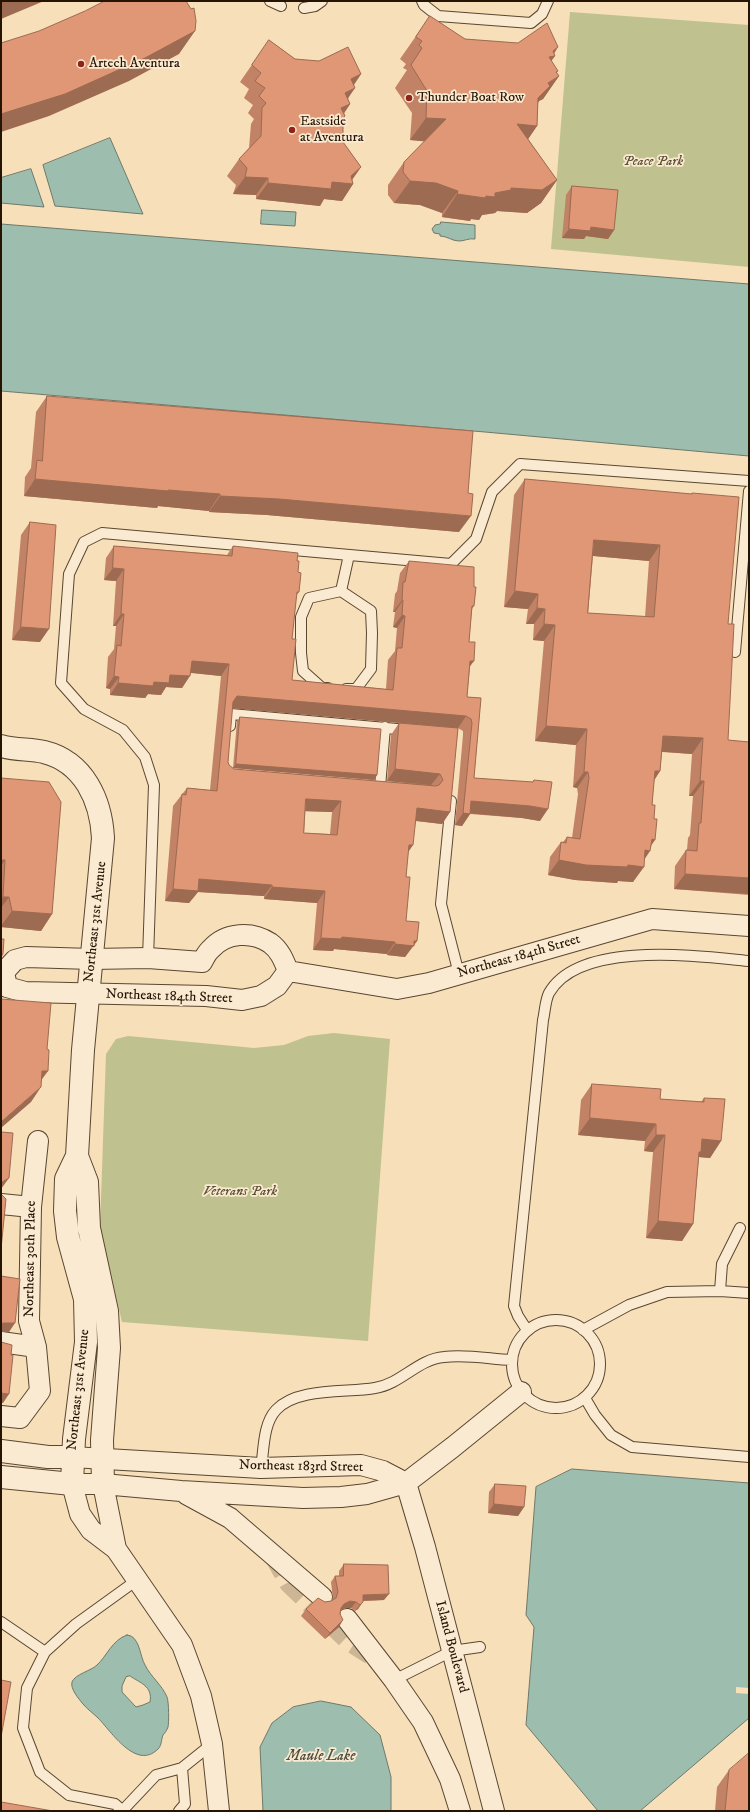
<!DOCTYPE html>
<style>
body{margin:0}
#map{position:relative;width:750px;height:1812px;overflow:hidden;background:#f7dfb9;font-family:"IM FELL DW Pica",serif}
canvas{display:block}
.frame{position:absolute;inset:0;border:2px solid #261403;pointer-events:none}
</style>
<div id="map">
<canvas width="750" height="1812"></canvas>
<div class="frame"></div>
</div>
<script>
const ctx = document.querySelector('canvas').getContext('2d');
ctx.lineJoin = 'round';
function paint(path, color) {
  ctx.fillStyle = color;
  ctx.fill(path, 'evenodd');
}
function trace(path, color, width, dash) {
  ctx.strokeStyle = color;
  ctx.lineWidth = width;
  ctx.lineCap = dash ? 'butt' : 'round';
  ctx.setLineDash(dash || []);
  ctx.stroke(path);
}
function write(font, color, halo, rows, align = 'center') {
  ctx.font = font + ' "IM FELL DW Pica",serif';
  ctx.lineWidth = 3.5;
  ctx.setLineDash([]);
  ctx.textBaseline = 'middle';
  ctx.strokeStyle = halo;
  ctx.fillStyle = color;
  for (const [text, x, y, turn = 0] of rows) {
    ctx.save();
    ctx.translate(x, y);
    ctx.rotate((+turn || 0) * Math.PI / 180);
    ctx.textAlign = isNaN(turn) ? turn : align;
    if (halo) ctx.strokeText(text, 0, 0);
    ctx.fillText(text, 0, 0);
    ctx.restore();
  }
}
const green = new Path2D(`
 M 570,12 L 749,25 L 749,267 L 551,249 Z
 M 334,1033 L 390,1039 L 368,1341 L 122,1322 L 100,1228 L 106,1054 L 116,1039 L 128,1036 L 254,1048 L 284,1045 L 308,1036 Z`);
const water = new Path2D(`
 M 110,138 L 143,214 L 55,206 L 43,165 Z
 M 31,169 L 44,207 L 1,203 L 1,178 Z
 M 262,210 L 296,212 L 295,226 L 261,224 Z
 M 441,222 L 475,225 L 475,239 C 468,238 465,241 459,241 C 452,241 447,236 440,236 L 440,234 L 434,233 L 432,229 L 435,225 L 440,224 Z
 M 1,224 L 749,284 L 749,456 L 485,432 L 1,391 Z
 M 572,1469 L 749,1483 L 749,1718 L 640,1811 L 598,1811 L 526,1725 L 534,1627 L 526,1615 L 536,1487 Z
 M 127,1635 L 131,1636 C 140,1641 140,1656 145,1665 C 151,1677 162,1685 167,1697 C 169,1702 169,1723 168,1727 C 167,1730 165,1733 163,1735 C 161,1740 162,1745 158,1749 C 136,1771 111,1731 98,1718 C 93,1713 87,1709 83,1704 C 79,1699 70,1689 72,1682 C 75,1674 91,1671 97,1665 C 107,1656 112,1640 127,1635 ZM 130,1676 C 140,1683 153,1686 150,1702 L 143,1705 L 136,1707 L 122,1692 L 122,1686 L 126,1677 Z
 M 321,1701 L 351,1707 L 380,1735 L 391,1777 L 391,1811 L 263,1811 L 260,1747 L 272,1723 L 293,1707 Z`);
const pier = new Path2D(`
 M 736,1687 L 749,1688 L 749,1694 L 736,1693 Z`);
const minorTunnel = new Path2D(`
 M 274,1556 L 289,1583 L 349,1641 L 377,1659`);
const service = new Path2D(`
 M 270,1 L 281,6
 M 422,1 L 424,5 L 438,16 L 531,23 L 542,14 L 548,1
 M 304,8 L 315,6 L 322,1
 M 341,591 L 371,611 L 372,633 L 371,669 L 356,689 L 346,689
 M 735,652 L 749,491
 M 328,688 L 322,688 L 303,671 L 301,653 L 301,617 L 309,598 L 341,591 L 349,555
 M 230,726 L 231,714 L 408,730
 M 380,787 L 385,727
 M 451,801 L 441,904 L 459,974
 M 148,958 L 154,785 L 145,757 L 123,730 L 84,709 L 61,683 L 69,574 L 84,542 L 102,533 L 451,564 L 476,539 L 492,492 L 520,464 L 749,481
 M 720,1291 L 722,1264 L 740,1228
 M512 1364a44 44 0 1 1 88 0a44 44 0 1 1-88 0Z
 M 527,1330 L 518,1316 L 514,1306 L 543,1020 C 545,1012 545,1001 549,993 C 579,940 698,956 749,961
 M 583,1330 L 629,1305 L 667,1292 L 720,1291 L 749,1293
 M 585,1398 L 595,1415 L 611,1435 L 632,1447 L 749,1457
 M 261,1468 C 264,1449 263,1424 276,1410 C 297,1387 347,1393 375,1388 C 401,1384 418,1359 444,1357 C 466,1354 490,1359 511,1360
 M 1,1622 L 45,1652
 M 394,1680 L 452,1651 L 480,1647
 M 123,1810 L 156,1775 L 182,1768 L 212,1744
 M 123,1811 L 115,1804 L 69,1795 L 40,1772 L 23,1728 L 27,1688 L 45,1652 L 76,1624 L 137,1580
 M 179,1811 L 185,1804 L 182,1768`);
const minor = new Path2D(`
 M 288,971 L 397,989 L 429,983 L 652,919 L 749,926
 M 4,972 L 15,960 L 26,957 L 92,959 L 148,958 L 202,962 C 205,957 207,952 211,949 C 226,932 252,931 270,943 C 280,950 284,961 288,971
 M 4,972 L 7,987 L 25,992 L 206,996 L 242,1000 L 261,996 L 277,986 L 288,971
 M 1,1204 L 31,1207
 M 1,1342 L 36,1347
 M 1,1416 L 20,1418 L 40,1391 L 36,1347 L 29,1321 L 31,1207 L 38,1141
 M 72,1457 L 261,1468 L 361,1465 L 383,1471 L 406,1483
 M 406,1483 L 425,1547 L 494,1811
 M 103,1484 L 116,1549 L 182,1645 L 201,1696 L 212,1744 L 219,1811
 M 186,1494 L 230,1518 L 322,1597
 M 116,1549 L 91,1530 L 80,1514 L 72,1484 L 103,1484 L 181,1491 L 303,1498 L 341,1497 L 367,1494 L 406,1483 L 453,1447 L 521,1392
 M 347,1619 L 394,1680 L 423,1722 L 450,1779 L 460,1811`);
const tertiary = new Path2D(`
 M 1,746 C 15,750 30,749 44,752 C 84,762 101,800 103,838 L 83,1050 L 77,1156 L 66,1179 L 65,1211 L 68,1237 L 85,1299 L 86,1342 L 74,1439 L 72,1484 L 1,1477
 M 77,1156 L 87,1182 L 89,1228 L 107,1311 L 109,1348 L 102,1440 L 103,1484
 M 1,1451 L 48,1457 L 72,1457`);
const wall = new Path2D(`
 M 430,16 L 465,39 L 558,47 L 554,54 L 555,56 L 551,60 L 557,73 L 559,76 L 543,99 L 539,101 L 538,103 L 537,126 L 528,139 L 557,180 L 541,203 L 527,213 L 497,211 L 495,213 L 482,215 L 479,220 L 471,219 L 470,221 L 442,217 L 442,213 L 420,205 L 394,203 L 388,195 L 388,185 L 404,162 L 425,141 L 410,140 L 412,113 L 395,88 L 407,70 L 403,68 L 406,64 L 400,59 Z
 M 269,40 L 295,59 L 361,74 L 354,85 L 348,99 L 350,104 L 344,113 L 345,116 L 343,120 L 343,142 L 361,167 L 352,180 L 353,184 L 342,201 L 324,199 L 320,206 L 256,199 L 256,195 L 233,194 L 236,185 L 227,176 L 239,159 L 249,148 L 251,124 L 254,119 L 248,113 L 253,105 L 244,98 L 249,89 L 240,82 Z
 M 572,186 L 614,230 L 608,239 L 586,236 L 584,239 L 562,238 L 566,195 Z
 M 47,396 L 459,532 L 267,515 L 209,512 L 209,511 L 158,506 L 157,508 L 24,496 L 25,477 L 31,468 L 36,412 Z
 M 525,479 L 691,494 L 692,493 L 728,624 L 728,740 L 749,742 L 749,897 L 749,895 L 674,889 L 675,866 L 686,850 L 687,850 L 688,838 L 690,835 L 693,796 L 689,796 L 692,754 L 662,752 L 660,771 L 654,780 L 652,805 L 651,846 L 633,882 L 618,881 L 617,883 L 575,880 L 548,875 L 550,857 L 561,842 L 563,842 L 567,837 L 572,838 L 578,794 L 577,788 L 573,787 L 576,745 L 535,741 L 544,641 L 533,640 L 534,624 L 526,624 L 528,609 L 504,607 L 514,495 ZM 593,556 L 649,561 L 645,617 L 588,613 Z
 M 30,522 L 40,642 L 12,640 L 21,535 Z
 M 114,546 L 227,555 L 233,546 L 297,561 L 299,592 L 296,596 L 292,639 L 292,680 L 386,689 L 388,660 L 395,651 L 397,628 L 393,627 L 395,612 L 393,612 L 395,594 L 397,591 L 400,573 L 409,561 L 474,606 L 472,609 L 469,642 L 470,667 L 467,697 L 481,698 L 474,778 L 532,782 L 534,780 L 540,821 L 522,818 L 470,814 L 462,826 L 455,825 L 463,735 L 463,731 L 458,728 L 232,708 L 228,762 L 229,765 L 234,769 L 414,784 L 387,781 L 391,735 L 399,723 L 458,728 L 450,812 L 442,824 L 416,821 L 408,853 L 406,877 L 406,921 L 417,941 L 405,957 L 387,955 L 387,954 L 334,949 L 333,951 L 313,950 L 317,903 L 264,899 L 264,896 L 198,892 L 189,903 L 165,901 L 173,806 L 187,788 L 210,790 L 221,676 L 191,673 L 182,688 L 166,687 L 161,695 L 148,694 L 145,698 L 110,695 L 110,689 L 106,688 L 108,657 L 114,649 L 116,626 L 113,626 L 116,581 L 104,580 L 106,558 ZM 305,811 L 332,812 L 330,834 L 304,833 Z
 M 240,717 L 377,775 L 374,780 L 233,768 L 237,721 Z
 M 1,778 L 52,914 L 41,931 L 1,927 Z
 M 592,1084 L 660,1099 L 701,1102 L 704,1098 L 721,1141 L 710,1158 L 699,1157 L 693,1224 L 682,1241 L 646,1238 L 653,1152 L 644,1151 L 645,1141 L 578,1135 L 581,1100 Z
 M 495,1484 L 524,1507 L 518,1516 L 488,1513 L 489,1492 Z
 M 344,1564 L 384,1600 L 363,1601 L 358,1609 L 355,1611 L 351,1608 L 346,1608 L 341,1610 L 339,1627 L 325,1639 L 301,1616 L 306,1609 L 325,1602 L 331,1601 L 333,1599 L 331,1582 L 335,1576 L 339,1576 L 339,1571 Z
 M 729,1770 L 749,1811 L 715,1811 L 717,1787 Z`);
const shadedWall = new Path2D(`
 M 3,1 L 44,1 L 1,19 L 1,2 Z
 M 195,31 L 179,54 L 129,81 L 49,116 L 1,132 L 1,114 Z
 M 558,47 L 551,57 L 555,56 L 539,78 L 553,51 Z
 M 558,71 L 551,82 L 559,76 L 543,99 L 539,101 L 534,109 L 522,121 L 556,72 Z
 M 361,74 L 350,90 L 355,88 L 344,104 L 333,109 L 351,79 Z
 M 350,104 L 339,121 L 341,108 Z
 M 426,118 L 446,119 L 430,142 L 410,140 Z
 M 517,124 L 537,126 L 522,148 Z
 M 361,167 L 349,184 L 353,184 L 342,201 L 324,199 L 320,206 L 256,199 L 268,183 L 332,182 L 351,176 Z
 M 245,177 L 268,178 L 256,195 L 233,194 Z
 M 557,180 L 541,203 L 527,213 L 497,211 L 495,213 L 482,215 L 479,220 L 471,219 L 470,221 L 442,217 L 457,194 L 486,196 L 511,188 Z
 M 410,181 L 436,183 L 458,191 L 442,213 L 420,205 L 394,203 Z
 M 591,227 L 614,230 L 608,239 L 586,236 L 584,239 L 562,238 L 569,229 Z
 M 35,479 L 168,490 L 220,494 L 209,511 L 158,506 L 157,508 L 24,496 Z
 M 220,496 L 279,499 L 471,516 L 459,532 L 267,515 L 209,512 Z
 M 594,540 L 660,545 L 649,561 L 583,555 Z
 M 113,568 L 124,569 L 116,581 L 104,580 Z
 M 515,591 L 538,594 L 528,609 L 504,607 Z
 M 402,600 L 403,600 L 395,612 L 393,612 Z
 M 537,608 L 545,609 L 534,624 L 526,624 Z
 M 121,614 L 124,614 L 116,626 L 113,626 Z
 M 402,615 L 405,616 L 397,628 L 393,627 Z
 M 544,624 L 555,625 L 544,641 L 533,640 Z
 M 21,627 L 49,629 L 40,642 L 12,640 Z
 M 192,661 L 229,664 L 221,676 L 184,672 Z
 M 470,661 L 474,661 L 465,673 Z
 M 170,675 L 190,676 L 182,688 L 166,687 L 161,695 L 148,694 L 145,698 L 110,695 L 118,683 L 154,682 Z
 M 114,676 L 119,677 L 110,689 L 106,688 Z
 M 237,696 L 466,716 L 458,728 L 229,708 Z
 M 546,726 L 587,729 L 576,745 L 535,741 Z
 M 663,736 L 703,738 L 692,754 L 653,751 Z
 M 236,764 L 377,775 L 374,780 L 233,768 Z
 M 395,769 L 440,774 L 431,785 L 387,781 Z
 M 655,771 L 660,771 L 650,787 Z
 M 584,772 L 588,772 L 577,788 L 573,787 Z
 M 700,781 L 704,781 L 693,796 L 689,796 Z
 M 306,799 L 341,801 L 332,812 L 298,811 Z
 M 471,801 L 530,806 L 548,809 L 540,821 L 522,818 L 466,813 L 470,814 L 462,826 L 455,825 Z
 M 417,808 L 450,812 L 442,824 L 408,820 Z
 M 652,839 L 655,840 L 648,850 L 650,851 L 640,866 L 644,867 L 633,882 L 618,881 L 617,883 L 575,880 L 548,875 L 559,860 Z
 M 409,845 L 413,845 L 405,857 Z
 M 1,860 L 5,860 L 1,866 Z
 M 685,874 L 749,878 L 749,894 L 674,889 Z
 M 199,879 L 272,885 L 264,896 L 198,892 L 189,903 L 165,901 L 173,889 Z
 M 272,887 L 325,891 L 317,903 L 264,899 Z
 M 3,897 L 9,897 L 1,908 L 1,899 Z
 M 12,911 L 52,914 L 41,931 L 1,927 L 1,926 Z
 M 342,937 L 395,942 L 387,954 L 334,949 L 333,951 L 313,950 L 321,938 Z
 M 414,941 L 417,941 L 405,957 L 387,955 L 395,944 Z
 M 42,1071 L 48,1071 L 37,1086 Z
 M 41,1087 L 31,1102 L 1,1128 L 1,1122 Z
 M 590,1118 L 656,1124 L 645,1141 L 578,1135 Z
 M 656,1135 L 665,1135 L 653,1152 L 644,1151 Z
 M 702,1139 L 721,1141 L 710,1158 L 698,1157 Z
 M 9,1178 L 1,1189 L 1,1184 L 2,1182 Z
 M 658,1221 L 693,1224 L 682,1241 L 646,1238 Z
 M 3,1323 L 15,1323 L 9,1332 L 1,1332 L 1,1324 Z
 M 1,1393 L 9,1394 L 3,1403 L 1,1403 Z
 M 494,1504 L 524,1507 L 518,1516 L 488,1513 Z
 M 389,1594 L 384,1600 L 358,1601 L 363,1595 Z
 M 350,1601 L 356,1602 L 351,1608 L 346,1608 L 340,1610 L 344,1604 Z
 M 363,1602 L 358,1609 L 355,1611 L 360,1605 Z
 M 343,1620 L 339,1627 L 325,1639 L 330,1633 Z`);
const building = new Path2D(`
 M 105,1 L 186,1 L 191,9 L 194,8 L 196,21 L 195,31 L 145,58 L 65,94 L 1,114 L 1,43 L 39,31 L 85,11 Z
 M 430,16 L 465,39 L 518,43 L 547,23 L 558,47 L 553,51 L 555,56 L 549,57 L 558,71 L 556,72 L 559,76 L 548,83 L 550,86 L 538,98 L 537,126 L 517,124 L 557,180 L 542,190 L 511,188 L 511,190 L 495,193 L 495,197 L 486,196 L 485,198 L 457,194 L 458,191 L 436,183 L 410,181 L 403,172 L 404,162 L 446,119 L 426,118 L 427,91 L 411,65 L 422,48 L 419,45 L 422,41 L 416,37 Z
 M 269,40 L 295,59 L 319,61 L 348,47 L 361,74 L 351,79 L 355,88 L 345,93 L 350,104 L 341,108 L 345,116 L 343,118 L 343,142 L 361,167 L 351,176 L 353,184 L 332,182 L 331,189 L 268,183 L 268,178 L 245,177 L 247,168 L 239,159 L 261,136 L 262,108 L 266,103 L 259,96 L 265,88 L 255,81 L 261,73 L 252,65 Z
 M 572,186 L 618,190 L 614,230 L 591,227 L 590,231 L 569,229 Z
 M 47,396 L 473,431 L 468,493 L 473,494 L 471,516 L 279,499 L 220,496 L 220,494 L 168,490 L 168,491 L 35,479 L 37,460 L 42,461 Z
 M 525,479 L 692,494 L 692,493 L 739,497 L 728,624 L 734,624 L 728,740 L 749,742 L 749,878 L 685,874 L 686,850 L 697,851 L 699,823 L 701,823 L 704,781 L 700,781 L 703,738 L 663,736 L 660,771 L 655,771 L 652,805 L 655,805 L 654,819 L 657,819 L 655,840 L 652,839 L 650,851 L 645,850 L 644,867 L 628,865 L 627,867 L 586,865 L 559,860 L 561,842 L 566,843 L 567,837 L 580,839 L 589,778 L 588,772 L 584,772 L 587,729 L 546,726 L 555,625 L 544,624 L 545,609 L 537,608 L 538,594 L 515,591 ZM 594,540 L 660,545 L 654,617 L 588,613 Z
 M 30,522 L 56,525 L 49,629 L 21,627 Z
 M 114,546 L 232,556 L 233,546 L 298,553 L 297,561 L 299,561 L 298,572 L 301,573 L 299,592 L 297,592 L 292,639 L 296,639 L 292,680 L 393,690 L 397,648 L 402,648 L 405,616 L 402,615 L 403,600 L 402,600 L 403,582 L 405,582 L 409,561 L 474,567 L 474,587 L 476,587 L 474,606 L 472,606 L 469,642 L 475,642 L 474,661 L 470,661 L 467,697 L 481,698 L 474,778 L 533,782 L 534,780 L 552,782 L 548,809 L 530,806 L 471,801 L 470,814 L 463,813 L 472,723 L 471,719 L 466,716 L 237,696 L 233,702 L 228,762 L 229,765 L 234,769 L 436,786 L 439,785 L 443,780 L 440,774 L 395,769 L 399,723 L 458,728 L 450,812 L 417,808 L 413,845 L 409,845 L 406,877 L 410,877 L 406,921 L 419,922 L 417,941 L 414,941 L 414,946 L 395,944 L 395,942 L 342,937 L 341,939 L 321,938 L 325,891 L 272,887 L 272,885 L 199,879 L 198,891 L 173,889 L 182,794 L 186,795 L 187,788 L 217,791 L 229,664 L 192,661 L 190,676 L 170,675 L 169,683 L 154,682 L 153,686 L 118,683 L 119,677 L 114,676 L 117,645 L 121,646 L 124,614 L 121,614 L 124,569 L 113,568 ZM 306,799 L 341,801 L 337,835 L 304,833 Z
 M 240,717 L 381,729 L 377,775 L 236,764 Z
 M 1,778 L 49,782 L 61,802 L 52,914 L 12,911 L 9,897 L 3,897 L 5,860 L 1,860 Z
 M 1,939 L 4,939 L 3,954 L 1,957 Z
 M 1,999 L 51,1003 L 47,1049 L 49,1050 L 48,1071 L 42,1071 L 41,1087 L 1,1122 Z
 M 592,1084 L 661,1089 L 660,1099 L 704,1102 L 704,1098 L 725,1099 L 721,1141 L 702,1139 L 701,1152 L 699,1152 L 693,1224 L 658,1221 L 665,1135 L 656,1135 L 656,1124 L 590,1118 Z
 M 1,1132 L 13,1133 L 9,1178 L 2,1182 L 1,1185 Z
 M 1,1194 L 6,1199 L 1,1249 Z
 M 1,1276 L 20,1279 L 15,1323 L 3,1323 L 1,1324 Z
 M 1,1342 L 12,1345 L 11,1355 L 13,1355 L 9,1394 L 1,1393 Z
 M 495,1484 L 526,1486 L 524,1507 L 494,1504 Z
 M 344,1564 L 388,1565 L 389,1594 L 363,1595 L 363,1602 L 360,1605 L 356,1602 L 350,1601 L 344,1604 L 341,1608 L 340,1614 L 343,1620 L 330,1633 L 306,1609 L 318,1598 L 325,1602 L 331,1601 L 336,1598 L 338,1592 L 335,1576 L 343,1576 Z
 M 1,1680 L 11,1682 L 1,1737 Z
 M 749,1753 L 749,1811 L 725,1811 L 729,1770 Z
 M 1,1802 L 53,1811 L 1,1811 Z`);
const markers = [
 [81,64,4,"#8f2418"],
 [409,98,4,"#8f2418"],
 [292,130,4,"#8f2418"]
];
const poiNames = [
 ["Artech Aventura",89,64],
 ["Thunder Boat Row",417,98],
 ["Eastside",300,122],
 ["at Aventura",300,138]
];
const parkNames = [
 ["Peace Park",653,162],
 ["Veterans Park",240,1192]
];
const streetNames = [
 ["Northeast 31st Avenue",96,922,-84],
 ["Northeast 184th Street",519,957,-16],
 ["Northeast 184th Street",169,997,2],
 ["Northeast 30th Place",31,1259,-89],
 ["Northeast 31st Avenue",79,1390,-84],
 ["Northeast 183rd Street",301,1467,1],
 ["Island Boulevard",451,1647,75]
];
const waterNames = [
 ["Maule Lake",321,1757]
];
paint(green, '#bfc18e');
paint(water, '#9dbdaf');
trace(water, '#6d796a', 1);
paint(pier, '#f7dfb9');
trace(minorTunnel, '#cdb695', 20, [20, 10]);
trace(service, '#5a4730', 12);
trace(minor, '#5a4730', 22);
trace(tertiary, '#5a4730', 24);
trace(service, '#faead2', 10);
trace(minor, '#faead2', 20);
trace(tertiary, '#faead2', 22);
paint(wall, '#c18265');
paint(shadedWall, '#9d6a52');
paint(building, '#e09775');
trace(building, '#9d6a52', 1);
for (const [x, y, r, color] of markers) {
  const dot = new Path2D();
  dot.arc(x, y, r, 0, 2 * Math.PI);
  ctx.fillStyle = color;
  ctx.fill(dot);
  trace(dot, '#faead2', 1.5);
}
write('14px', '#261403', '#faead2', poiNames, 'left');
write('italic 14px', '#5c5134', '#faead2', parkNames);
write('14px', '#261403', '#faead2', streetNames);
write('italic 15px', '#504f3f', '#faead2', waterNames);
</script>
